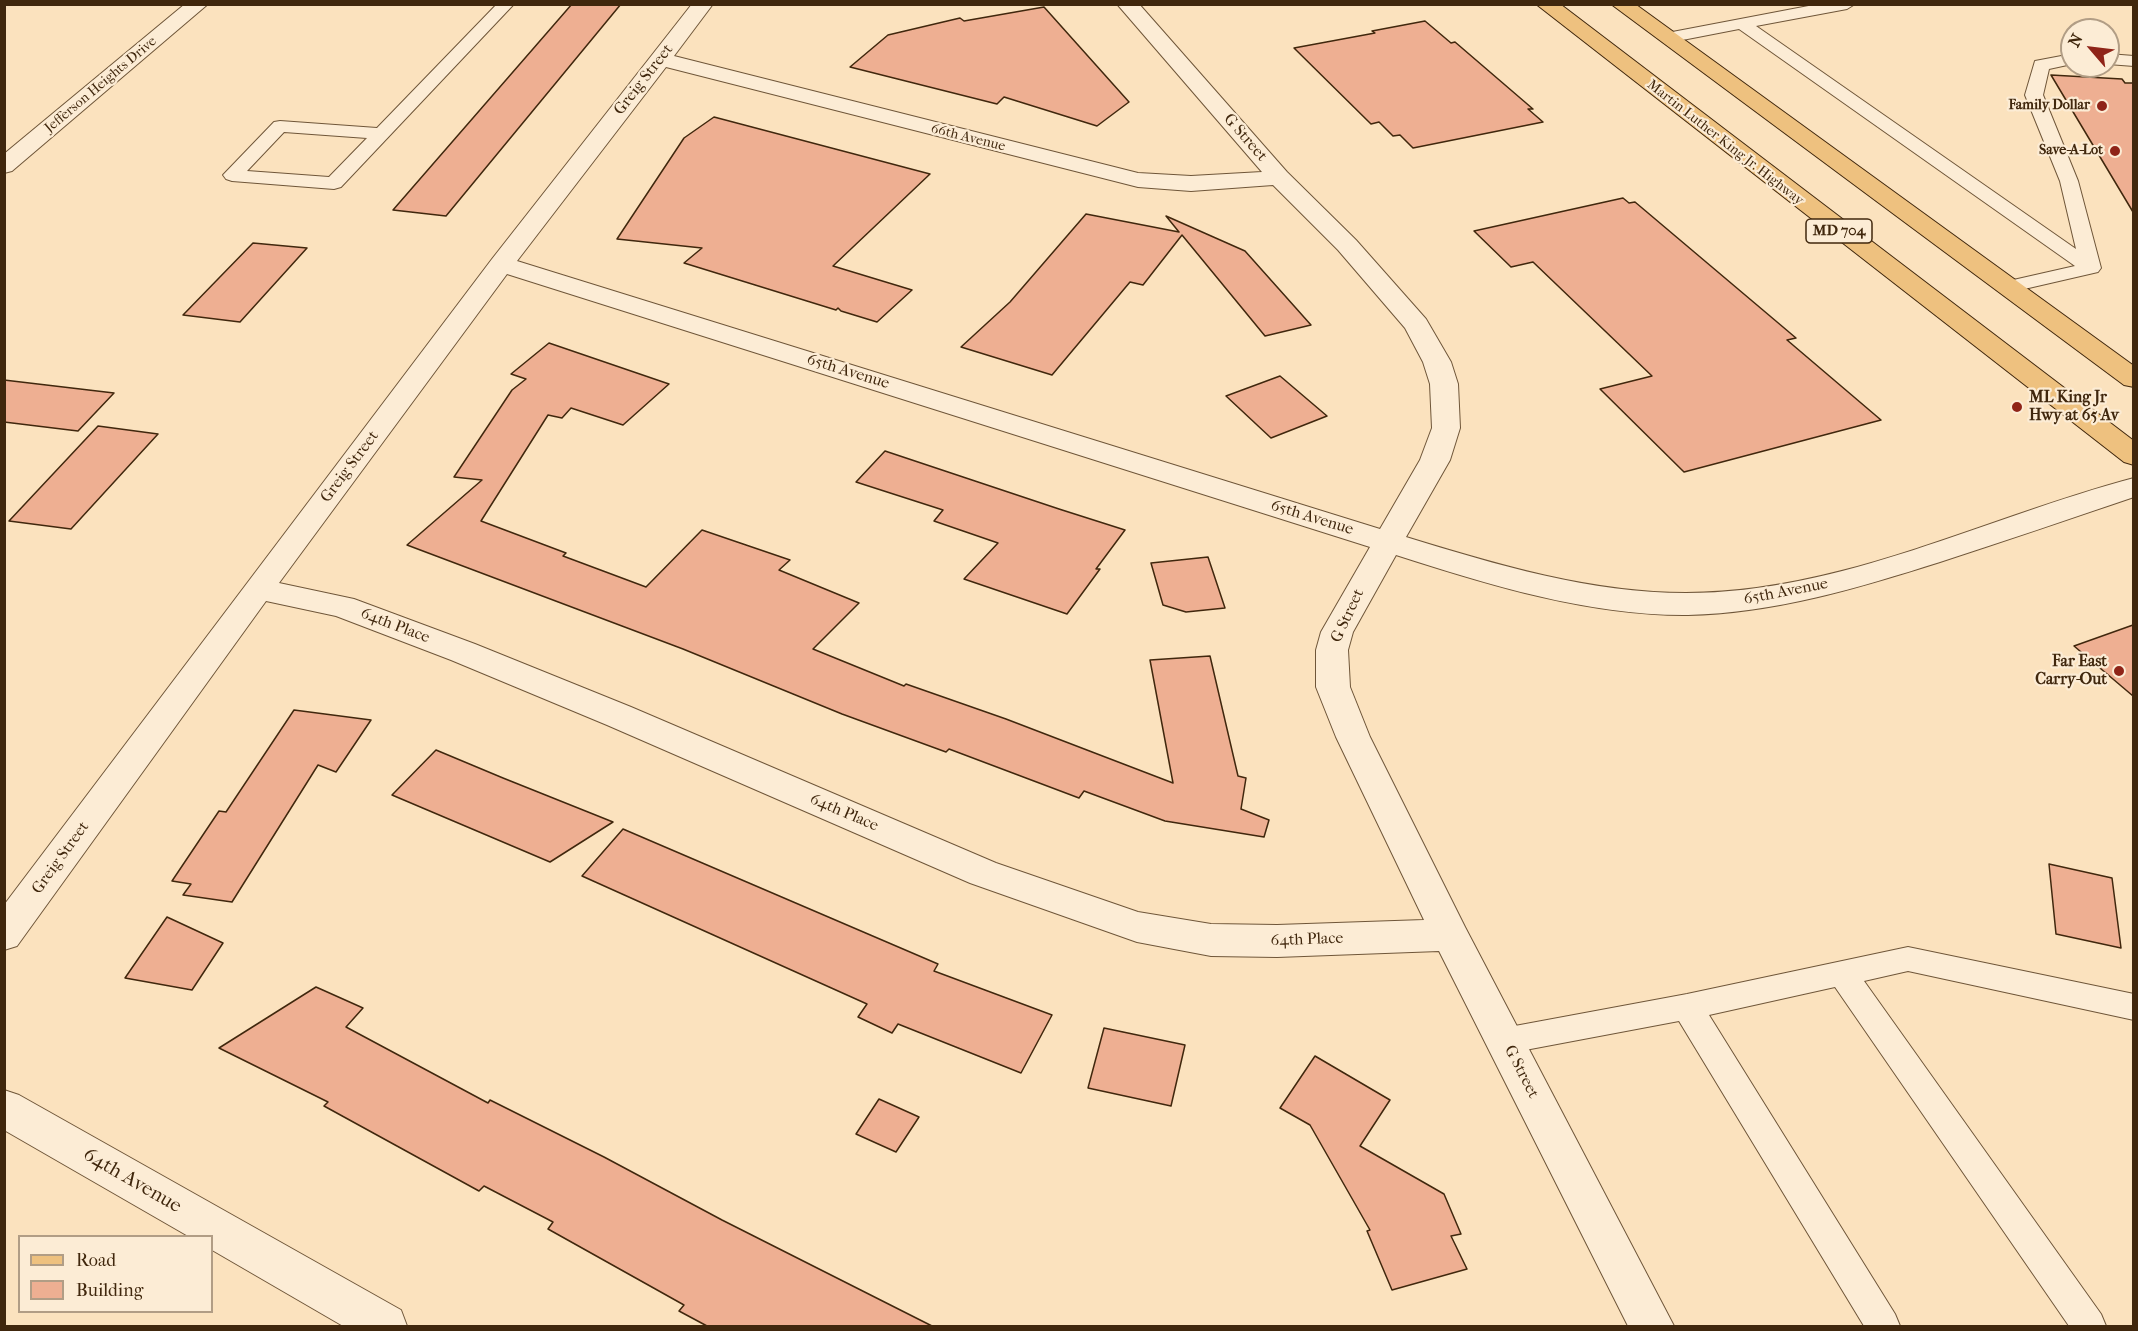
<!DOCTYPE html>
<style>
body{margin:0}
#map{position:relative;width:2138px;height:1331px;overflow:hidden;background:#fbe2be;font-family:"IM FELL French Canon",serif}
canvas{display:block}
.frame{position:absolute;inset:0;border:6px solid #40270d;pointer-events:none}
.legend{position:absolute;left:18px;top:1235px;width:195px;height:78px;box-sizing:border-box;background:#fcecd5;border:2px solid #b19d85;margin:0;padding:8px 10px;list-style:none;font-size:18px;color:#40270d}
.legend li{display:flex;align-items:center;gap:12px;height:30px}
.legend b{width:30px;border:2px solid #b19d85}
.north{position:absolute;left:2060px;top:18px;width:60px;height:60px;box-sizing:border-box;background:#fcecd5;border:2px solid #b19d85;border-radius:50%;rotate:298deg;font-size:16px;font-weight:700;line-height:24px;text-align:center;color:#40270d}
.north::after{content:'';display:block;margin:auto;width:21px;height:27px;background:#8f2418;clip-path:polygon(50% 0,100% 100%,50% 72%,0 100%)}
</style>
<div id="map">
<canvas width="2138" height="1331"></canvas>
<div class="frame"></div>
<ul class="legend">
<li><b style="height:8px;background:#eec17f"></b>Road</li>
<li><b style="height:16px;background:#eeaf92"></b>Building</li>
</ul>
<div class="north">N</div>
</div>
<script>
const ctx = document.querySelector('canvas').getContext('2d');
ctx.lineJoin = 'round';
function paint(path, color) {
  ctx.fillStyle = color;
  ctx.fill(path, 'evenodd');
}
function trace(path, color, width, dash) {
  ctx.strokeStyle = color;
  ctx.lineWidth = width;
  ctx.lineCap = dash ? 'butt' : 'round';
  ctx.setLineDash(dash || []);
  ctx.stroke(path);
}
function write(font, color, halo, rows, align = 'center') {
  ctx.font = font + ' "IM FELL French Canon",serif';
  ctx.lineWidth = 4.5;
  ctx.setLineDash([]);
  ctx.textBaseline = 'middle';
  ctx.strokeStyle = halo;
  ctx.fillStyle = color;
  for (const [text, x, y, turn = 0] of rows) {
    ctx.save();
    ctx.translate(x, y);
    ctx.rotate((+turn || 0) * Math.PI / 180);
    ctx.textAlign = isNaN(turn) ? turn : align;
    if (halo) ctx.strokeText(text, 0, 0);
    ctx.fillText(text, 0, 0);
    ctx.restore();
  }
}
const building = new Path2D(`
 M 572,4 L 621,4 L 446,216 L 393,210 Z
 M 1044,7 L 1129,102 L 1097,126 L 1004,97 L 997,104 L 850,67 L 888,35 L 960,18 L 964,21 Z
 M 1425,21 L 1451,43 L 1455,42 L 1533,109 L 1528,109 L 1543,122 L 1413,148 L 1400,135 L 1393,136 L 1379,122 L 1371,124 L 1294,48 L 1375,33 L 1372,31 Z
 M 2051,75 L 2122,79 L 2125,83 L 2133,83 L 2133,212 Z
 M 714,117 L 930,174 L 833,266 L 912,290 L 877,322 L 841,311 L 838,308 L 836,310 L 684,263 L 702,248 L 617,239 L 684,138 Z
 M 1623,198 L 1629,203 L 1635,202 L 1796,338 L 1787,340 L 1881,420 L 1684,472 L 1600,389 L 1652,376 L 1533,262 L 1511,267 L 1474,231 Z
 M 1086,214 L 1179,232 L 1166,216 L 1245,251 L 1311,325 L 1265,336 L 1182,235 L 1143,285 L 1130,282 L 1052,375 L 961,347 L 1010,302 Z
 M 253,243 L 307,248 L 240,322 L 183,315 Z
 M 549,343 L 669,384 L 623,425 L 571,408 L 562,418 L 548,415 L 481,521 L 566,553 L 563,556 L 646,587 L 702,530 L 790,560 L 779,570 L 859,603 L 813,649 L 904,686 L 906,684 L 1006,719 L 1173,783 L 1150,660 L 1210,656 L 1238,776 L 1246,778 L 1241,809 L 1269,820 L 1264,837 L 1165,821 L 1084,791 L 1079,798 L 949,749 L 946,752 L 842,714 L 683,649 L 407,545 L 482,480 L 454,477 L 512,390 L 526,379 L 511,374 Z
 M 1280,376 L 1327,416 L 1271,438 L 1226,396 Z
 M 4,380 L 114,393 L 78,431 L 4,422 Z
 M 98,426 L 158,434 L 71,529 L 9,521 Z
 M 885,451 L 1059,509 L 1125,530 L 1096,569 L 1100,569 L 1067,614 L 964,579 L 998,543 L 934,521 L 943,510 L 856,482 Z
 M 1208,557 L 1225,608 L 1186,612 L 1163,605 L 1151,563 Z
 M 2133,625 L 2133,696 L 2074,646 Z
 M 294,710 L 371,720 L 336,772 L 318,765 L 232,902 L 183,895 L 191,884 L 172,881 L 219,811 L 226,812 Z
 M 436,750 L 503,778 L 613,822 L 550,862 L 392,795 Z
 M 623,829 L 938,964 L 934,971 L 1052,1015 L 1021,1073 L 898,1024 L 892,1033 L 858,1017 L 867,1004 L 582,876 Z
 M 2049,864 L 2112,878 L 2121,948 L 2056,934 Z
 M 167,917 L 223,943 L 192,990 L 125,978 Z
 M 316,987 L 363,1008 L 346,1027 L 488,1103 L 490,1100 L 604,1157 L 722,1220 L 932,1326 L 707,1326 L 679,1311 L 684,1305 L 548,1229 L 553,1222 L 484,1186 L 479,1191 L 324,1106 L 328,1102 L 219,1048 Z
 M 1104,1028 L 1185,1045 L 1171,1106 L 1088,1088 Z
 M 1315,1056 L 1390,1100 L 1360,1146 L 1444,1194 L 1461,1234 L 1451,1236 L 1467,1269 L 1392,1290 L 1367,1231 L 1370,1230 L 1310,1125 L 1280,1108 Z
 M 879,1099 L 919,1117 L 896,1152 L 856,1134 Z`);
const lane = new Path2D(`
 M 497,4 L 514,4 L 341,187 L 334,189 L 232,181 L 226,179 L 223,175 L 274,122 L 280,121 L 377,128 ZM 284,132 L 367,138 L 329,177 L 247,171 Z
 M 1819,4 L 1855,4 L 1847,9 L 1756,26 L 2076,249 L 2060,181 L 2025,95 L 2035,61 L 2072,54 L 2072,64 L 2049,69 L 2043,95 L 2078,181 L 2101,268 L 2098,272 L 2007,293 L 2000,291 L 1997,287 L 2000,283 L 2075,266 L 1739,29 L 1667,43 L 1659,38 L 1667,33 Z
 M 2108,54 L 2134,56 L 2134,66 L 2108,64 Z
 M 1908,947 L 2134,994 L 2134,1020 L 1908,971 L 1864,981 L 2101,1314 L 2106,1326 L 2069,1326 L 1835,987 L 1709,1015 L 1895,1314 L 1900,1326 L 1864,1326 L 1679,1021 L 1504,1054 L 1493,1050 L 1489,1041 L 1493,1032 L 1504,1028 L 1687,994 Z`);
const street = new Path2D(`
 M 185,4 L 208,4 L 12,171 L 4,173 L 4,154 Z
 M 692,4 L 713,4 L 674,56 L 1138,173 L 1191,176 L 1262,172 L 1117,4 L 1139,4 L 1287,172 L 1356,240 L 1426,319 L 1451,362 L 1458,384 L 1460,428 L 1450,460 L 1406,537 C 1497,565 1591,593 1686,593 C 1842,593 1986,517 2134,478 L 2134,497 C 2069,519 2005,541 1940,562 C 1858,588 1775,613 1688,615 C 1590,616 1489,585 1396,555 L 1353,632 L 1348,650 L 1350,687 L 1370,737 L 1465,927 L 1674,1326 L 1628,1326 L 1439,951 L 1277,957 L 1211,956 L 1137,942 L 970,883 L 607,725 L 451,660 L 336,616 L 266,601 L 17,946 L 4,950 L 4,905 L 492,259 ZM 666,67 L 1138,187 L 1191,191 L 1273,185 L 1338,250 L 1405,328 L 1423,362 L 1430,384 L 1432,428 L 1420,460 L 1380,529 L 517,261 ZM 507,274 L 1370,547 L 1321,632 L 1316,650 L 1316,687 L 1336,737 L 1424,920 L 1277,925 L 1211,924 L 1138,912 L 996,863 L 631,707 L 475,644 L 354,599 L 279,583 Z
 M 4,1090 L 19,1095 L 401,1310 L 407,1326 L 343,1326 L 212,1250 L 212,1236 L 188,1236 L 4,1130 Z`);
const primary = new Path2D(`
 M 1536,4 L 1560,4 L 2134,441 L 2134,465 L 2124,462 Z
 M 1611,4 L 1635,4 L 2134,366 L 2134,387 L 2124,385 Z`);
const markers = [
 [2102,106,6,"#8f2418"],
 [2115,151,6,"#8f2418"],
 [2017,407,6,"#8f2418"],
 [2119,671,6,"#8f2418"]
];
const farStreetnames = [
 ["Jefferson Heights Drive",101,85,-40],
 ["66th Avenue",968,138,14],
 ["Martin Luther King Jr. Highway",1725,143,38]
];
const farPoinames = [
 ["Family Dollar",2090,106],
 ["Save-A-Lot",2103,151]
];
const shields = [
 [1839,231,66]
];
const shieldNames = [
 ["MD 704",1839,231]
];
const streetNames = [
 ["Greig Street",644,80,-52],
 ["G Street",1245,138,49],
 ["65th Avenue",848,372,17],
 ["Greig Street",350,467,-53],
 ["65th Avenue",1312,518,17],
 ["65th Avenue",1786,592,-11],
 ["G Street",1348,616,-65],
 ["64th Place",395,626,21],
 ["64th Place",844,813,23],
 ["Greig Street",61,858,-54],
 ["64th Place",1307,940,-2],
 ["G Street",1521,1072,63]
];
const poiNames = [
 ["ML King Jr",2029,398],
 ["Hwy at 65 Av",2029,416],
 ["Far East",2107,662,"right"],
 ["Carry-Out",2107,680,"right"]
];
const nearStreetnames = [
 ["64th Avenue",132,1181,30]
];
paint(building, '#eeaf92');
trace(building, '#40270d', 1.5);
trace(lane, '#6f5639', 2);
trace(street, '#6f5639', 2);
trace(primary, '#40270d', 2);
paint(lane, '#fcecd5');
paint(street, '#fcecd5');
paint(primary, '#eec17f');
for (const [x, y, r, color] of markers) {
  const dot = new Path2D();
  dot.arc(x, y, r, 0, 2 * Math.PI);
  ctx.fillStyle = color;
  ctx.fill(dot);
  trace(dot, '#fcecd5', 2);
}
write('14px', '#40270d', '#fcecd5', farStreetnames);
write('bold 14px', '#40270d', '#fcecd5', farPoinames, 'right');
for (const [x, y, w] of shields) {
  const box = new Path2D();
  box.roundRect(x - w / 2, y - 12, w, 24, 4.5);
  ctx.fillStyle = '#fcecd5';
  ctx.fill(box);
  trace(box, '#40270d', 1.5);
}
write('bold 15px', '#40270d', null, shieldNames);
write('16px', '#40270d', '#fcecd5', streetNames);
write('bold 16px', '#40270d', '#fcecd5', poiNames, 'left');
write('20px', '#40270d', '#fcecd5', nearStreetnames);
</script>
